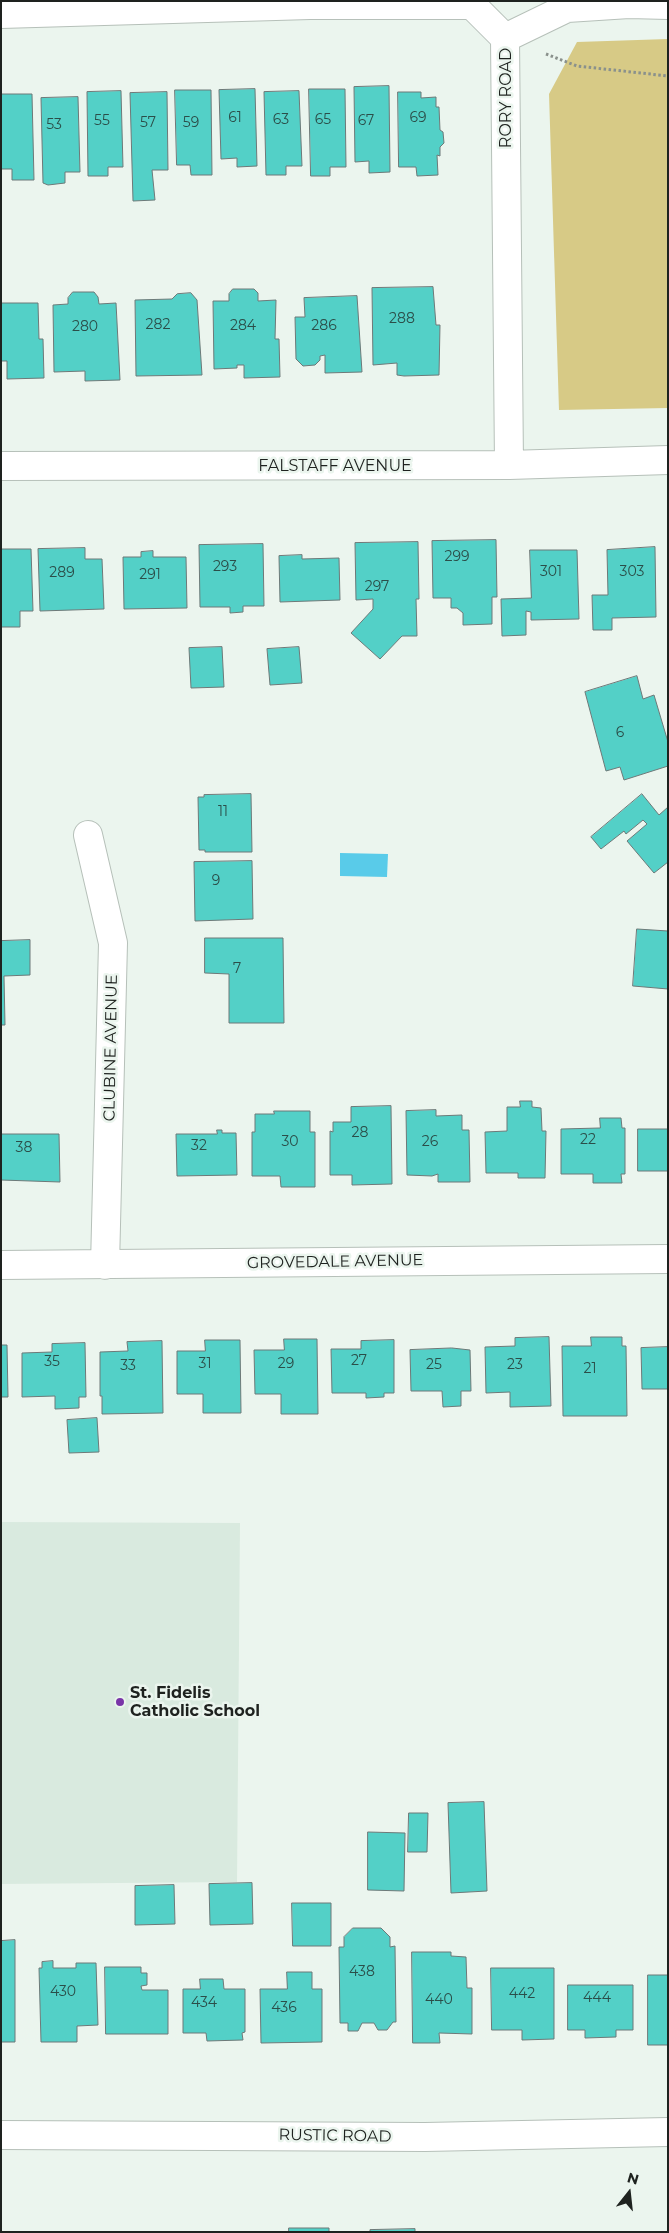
<!DOCTYPE html>
<style>
body{margin:0}
#map{position:relative;width:669px;height:2233px;overflow:hidden;background:#ebf5ee;font-family:Montserrat,sans-serif}
canvas{display:block}
.frame{position:absolute;inset:0;border:2px solid #1e221f;pointer-events:none}
.north{position:absolute;left:604px;top:2168px;width:50px;height:50px;-webkit-text-stroke:4px #ebf5ee;paint-order:stroke;rotate:16deg;font-size:14px;font-weight:700;line-height:20px;text-align:center;color:#1e221f}
.north::after{content:'';display:block;margin:auto;width:18px;height:22px;background:#1e221f;clip-path:polygon(50% 0,100% 100%,50% 72%,0 100%)}
</style>
<div id="map">
<canvas width="669" height="2233"></canvas>
<div class="frame"></div>
<div class="north">N</div>
</div>
<script>
const ctx = document.querySelector('canvas').getContext('2d');
ctx.lineJoin = 'round';
function paint(path, color) {
  ctx.fillStyle = color;
  ctx.fill(path, 'evenodd');
}
function trace(path, color, width, dash) {
  ctx.strokeStyle = color;
  ctx.lineWidth = width;
  ctx.lineCap = dash ? 'butt' : 'round';
  ctx.setLineDash(dash || []);
  ctx.stroke(path);
}
function write(font, color, halo, rows, align = 'center') {
  ctx.font = font + ' Montserrat,sans-serif';
  ctx.lineWidth = 5;
  ctx.setLineDash([]);
  ctx.textBaseline = 'middle';
  ctx.strokeStyle = halo;
  ctx.fillStyle = color;
  for (const [text, x, y, turn = 0] of rows) {
    ctx.save();
    ctx.translate(x, y);
    ctx.rotate((+turn || 0) * Math.PI / 180);
    ctx.textAlign = isNaN(turn) ? turn : align;
    if (halo) ctx.strokeText(text, 0, 0);
    ctx.fillText(text, 0, 0);
    ctx.restore();
  }
}
const built = new Path2D(`
 M 1,1522 L 240,1523 L 237,1882 L 1,1884 Z`);
const green = new Path2D(`
 M 668,39 L 668,408 L 559,410 L 549,94 L 577,42 Z`);
const water = new Path2D(`
 M 340,853 L 388,854 L 387,877 L 340,876 Z`);
const building = new Path2D(`
 M 389,86 L 390,172 L 369,173 L 369,161 L 355,162 L 354,87 Z
 M 255,89 L 257,166 L 237,167 L 237,158 L 221,159 L 219,90 Z
 M 309,89 L 345,89 L 346,167 L 330,167 L 330,176 L 311,176 Z
 M 175,90 L 211,90 L 212,175 L 191,175 L 190,165 L 177,165 Z
 M 121,91 L 123,167 L 108,167 L 108,176 L 88,176 L 87,92 Z
 M 299,91 L 302,166 L 286,166 L 286,175 L 266,175 L 264,92 Z
 M 167,92 L 168,170 L 152,170 L 155,200 L 133,201 L 130,93 Z
 M 398,92 L 421,92 L 421,98 L 436,97 L 436,107 L 439,107 L 440,130 L 443,132 L 444,143 L 440,147 L 440,156 L 437,155 L 438,175 L 417,176 L 416,167 L 399,167 Z
 M 1,94 L 32,94 L 34,180 L 12,180 L 12,169 L 1,169 Z
 M 78,97 L 80,172 L 65,172 L 65,183 L 48,185 L 43,183 L 41,98 Z
 M 433,287 L 436,325 L 440,325 L 439,375 L 404,376 L 397,375 L 397,363 L 373,365 L 372,288 Z
 M 233,289 L 254,289 L 258,293 L 258,301 L 276,300 L 275,339 L 279,339 L 280,377 L 244,378 L 244,365 L 237,365 L 237,368 L 214,369 L 213,301 L 229,301 L 229,294 Z
 M 73,292 L 94,292 L 98,297 L 99,304 L 116,303 L 120,380 L 85,381 L 85,371 L 54,372 L 53,305 L 68,304 L 68,298 Z
 M 191,293 L 197,300 L 202,375 L 136,376 L 135,300 L 172,299 L 177,294 Z
 M 357,296 L 362,372 L 325,373 L 325,355 L 320,356 L 320,360 L 315,365 L 303,366 L 296,359 L 295,317 L 305,317 L 304,298 Z
 M 1,303 L 38,303 L 39,339 L 43,339 L 44,378 L 7,379 L 7,361 L 1,361 Z
 M 496,540 L 497,597 L 492,597 L 492,624 L 463,625 L 463,613 L 457,608 L 451,608 L 451,598 L 433,598 L 432,541 Z
 M 418,542 L 419,599 L 416,599 L 417,636 L 402,636 L 380,659 L 351,633 L 373,609 L 373,599 L 356,600 L 355,543 Z
 M 263,544 L 264,606 L 243,606 L 243,612 L 230,613 L 230,607 L 200,607 L 199,545 Z
 M 655,547 L 656,617 L 612,618 L 612,630 L 593,630 L 592,595 L 608,595 L 607,550 Z
 M 85,548 L 85,559 L 102,559 L 104,609 L 40,611 L 38,549 Z
 M 1,549 L 31,549 L 33,611 L 20,611 L 20,627 L 1,627 Z
 M 530,550 L 577,550 L 579,619 L 531,620 L 531,612 L 526,611 L 526,635 L 502,636 L 501,599 L 531,598 Z
 M 153,551 L 153,557 L 186,557 L 187,608 L 124,609 L 123,557 L 141,557 L 141,552 Z
 M 302,555 L 302,559 L 339,558 L 340,600 L 280,602 L 279,556 Z
 M 222,647 L 224,687 L 191,688 L 189,648 Z
 M 299,647 L 302,683 L 270,685 L 267,649 Z
 M 637,676 L 643,699 L 654,695 L 668,742 L 668,766 L 624,780 L 620,767 L 606,771 L 585,692 Z
 M 251,794 L 252,852 L 205,852 L 205,850 L 199,850 L 198,797 L 204,797 L 204,795 Z
 M 642,794 L 659,815 L 668,807 L 668,862 L 654,873 L 627,841 L 647,824 L 643,820 L 626,834 L 624,831 L 601,849 L 591,837 Z
 M 252,861 L 253,919 L 195,921 L 194,862 Z
 M 637,929 L 668,931 L 668,989 L 633,986 Z
 M 205,938 L 283,938 L 284,1023 L 229,1023 L 229,974 L 205,973 Z
 M 30,940 L 30,975 L 4,976 L 5,1025 L 1,1025 L 1,941 Z
 M 520,1101 L 532,1101 L 532,1107 L 541,1108 L 542,1131 L 546,1131 L 545,1178 L 518,1178 L 518,1173 L 486,1173 L 485,1132 L 507,1131 L 507,1107 L 520,1107 Z
 M 391,1106 L 392,1184 L 352,1185 L 352,1175 L 330,1175 L 330,1131 L 333,1132 L 333,1122 L 351,1122 L 351,1107 Z
 M 436,1110 L 436,1116 L 462,1115 L 462,1130 L 469,1130 L 470,1182 L 438,1182 L 438,1174 L 432,1176 L 407,1175 L 406,1111 Z
 M 274,1111 L 310,1111 L 310,1132 L 315,1132 L 315,1187 L 281,1187 L 280,1176 L 252,1176 L 252,1132 L 255,1132 L 255,1114 L 274,1114 Z
 M 600,1118 L 621,1118 L 622,1128 L 625,1128 L 625,1174 L 621,1174 L 622,1183 L 593,1183 L 593,1174 L 561,1174 L 561,1129 L 600,1128 Z
 M 638,1129 L 668,1129 L 668,1171 L 638,1171 Z
 M 217,1130 L 222,1130 L 222,1133 L 236,1133 L 237,1175 L 177,1176 L 176,1134 L 217,1134 Z
 M 1,1134 L 59,1134 L 60,1182 L 1,1180 Z
 M 549,1337 L 551,1406 L 510,1407 L 510,1392 L 486,1393 L 485,1347 L 515,1346 L 515,1338 Z
 M 591,1337 L 622,1337 L 622,1346 L 626,1346 L 627,1416 L 563,1416 L 562,1346 L 591,1346 Z
 M 284,1339 L 317,1339 L 318,1414 L 281,1414 L 281,1394 L 255,1394 L 254,1350 L 284,1350 Z
 M 205,1340 L 240,1340 L 241,1413 L 203,1413 L 203,1394 L 177,1394 L 177,1351 L 205,1351 Z
 M 394,1340 L 394,1393 L 384,1393 L 384,1397 L 366,1398 L 366,1393 L 332,1393 L 331,1349 L 361,1349 L 361,1341 Z
 M 162,1341 L 163,1413 L 102,1414 L 102,1396 L 100,1396 L 100,1352 L 128,1351 L 127,1342 Z
 M 85,1343 L 86,1397 L 79,1397 L 79,1408 L 55,1409 L 55,1396 L 22,1397 L 22,1353 L 52,1352 L 52,1344 Z
 M 1,1345 L 7,1345 L 8,1397 L 1,1397 Z
 M 668,1347 L 668,1389 L 642,1389 L 641,1348 Z
 M 452,1348 L 470,1350 L 471,1391 L 461,1391 L 461,1406 L 443,1407 L 442,1391 L 411,1391 L 410,1350 Z
 M 97,1418 L 99,1452 L 69,1453 L 67,1420 Z
 M 484,1802 L 487,1891 L 451,1893 L 448,1803 Z
 M 409,1813 L 428,1813 L 427,1852 L 408,1852 Z
 M 368,1832 L 405,1833 L 404,1891 L 368,1890 Z
 M 252,1883 L 253,1924 L 210,1925 L 209,1884 Z
 M 174,1885 L 175,1924 L 135,1925 L 135,1886 Z
 M 292,1903 L 331,1903 L 331,1946 L 293,1946 Z
 M 353,1928 L 381,1928 L 390,1937 L 390,1947 L 395,1946 L 396,2022 L 393,2022 L 387,2030 L 378,2030 L 374,2023 L 362,2023 L 358,2031 L 348,2031 L 348,2023 L 340,2023 L 339,1947 L 344,1947 L 344,1937 Z
 M 15,1940 L 15,2042 L 1,2042 L 1,1941 Z
 M 412,1952 L 451,1952 L 451,1956 L 466,1957 L 467,1988 L 472,1988 L 472,2034 L 439,2033 L 440,2043 L 413,2043 Z
 M 53,1961 L 53,1968 L 76,1968 L 76,1963 L 96,1963 L 98,2025 L 77,2026 L 77,2042 L 41,2042 L 39,1968 L 42,1968 L 42,1962 Z
 M 105,1967 L 141,1967 L 141,1973 L 147,1973 L 147,1985 L 141,1986 L 142,1990 L 168,1990 L 168,2034 L 106,2034 Z
 M 491,1968 L 554,1968 L 554,2039 L 522,2040 L 522,2030 L 492,2030 Z
 M 287,1972 L 312,1972 L 312,1989 L 322,1989 L 322,2042 L 261,2043 L 260,1989 L 287,1989 Z
 M 648,1975 L 668,1975 L 668,2045 L 648,2045 Z
 M 200,1979 L 223,1979 L 224,1989 L 245,1989 L 245,2032 L 242,2033 L 243,2040 L 207,2041 L 206,2033 L 183,2033 L 183,1989 L 200,1989 Z
 M 568,1985 L 633,1985 L 633,2030 L 616,2030 L 616,2037 L 585,2038 L 585,2030 L 568,2030 Z
 M 289,2228 L 329,2228 L 329,2232 L 289,2232 Z
 M 415,2229 L 415,2232 L 370,2232 L 370,2230 Z`);
const path = new Path2D(`
 M 546,54 L 577,66 L 668,76`);
const minor = new Path2D(`
 M 1,14 L 310,5 L 472,5 L 505,38 L 509,465
 M 505,38 L 567,8 L 629,4 L 668,5
 M 1,466 L 509,465 L 668,460
 M 88,835 L 113,943 L 105,1265
 M 1,1265 L 668,1259
 M 1,2135 L 425,2137 L 668,2132`);
const markers = [
 [120,1702,5,"#7935a8"]
];
const numberNames = [
 ["61",235,118],
 ["69",418,118],
 ["63",281,120],
 ["65",323,120],
 ["55",102,121],
 ["67",366,121],
 ["57",148,123],
 ["59",191,123],
 ["53",54,125],
 ["288",402,319],
 ["282",158,325],
 ["284",243,326],
 ["286",324,326],
 ["280",85,327],
 ["299",457,557],
 ["293",225,567],
 ["301",551,572],
 ["303",632,572],
 ["289",62,573],
 ["291",150,575],
 ["297",377,587],
 ["6",620,733],
 ["11",223,812],
 ["9",216,881],
 ["7",237,969],
 ["28",360,1133],
 ["22",588,1140],
 ["30",290,1142],
 ["26",430,1142],
 ["32",199,1146],
 ["38",24,1148],
 ["27",359,1361],
 ["35",52,1362],
 ["31",205,1364],
 ["29",286,1364],
 ["25",434,1365],
 ["23",515,1365],
 ["33",128,1366],
 ["21",590,1369],
 ["438",362,1972],
 ["430",63,1992],
 ["442",522,1994],
 ["444",597,1998],
 ["440",439,2000],
 ["434",204,2003],
 ["436",284,2008]
];
const streetNames = [
 ["RORY ROAD",506,98,-90],
 ["FALSTAFF AVENUE",335,466],
 ["CLUBINE AVENUE",111,1048,-89],
 ["GROVEDALE AVENUE",335,1262,-1],
 ["RUSTIC ROAD",335,2136,1]
];
const poiNames = [
 ["St. Fidelis",130,1693],
 ["Catholic School",130,1711]
];
paint(built, '#d9eadf');
paint(green, '#d7ca86');
paint(water, '#59cbe9');
paint(building, '#53d0c7');
trace(building, '#6d7978', 1);
trace(minor, '#b6c0b9', 30);
trace(path, '#8a918c', 3, [2.5, 2.5]);
trace(minor, '#fff', 28);
for (const [x, y, r, color] of markers) {
  const dot = new Path2D();
  dot.arc(x, y, r, 0, 2 * Math.PI);
  ctx.fillStyle = color;
  ctx.fill(dot);
  trace(dot, '#ebf5ee', 2);
}
write('14px', '#2b4e49', null, numberNames);
write('16px', '#1e221f', '#ebf5ee', streetNames);
write('bold 16px', '#1e221f', '#ebf5ee', poiNames, 'left');
</script>
